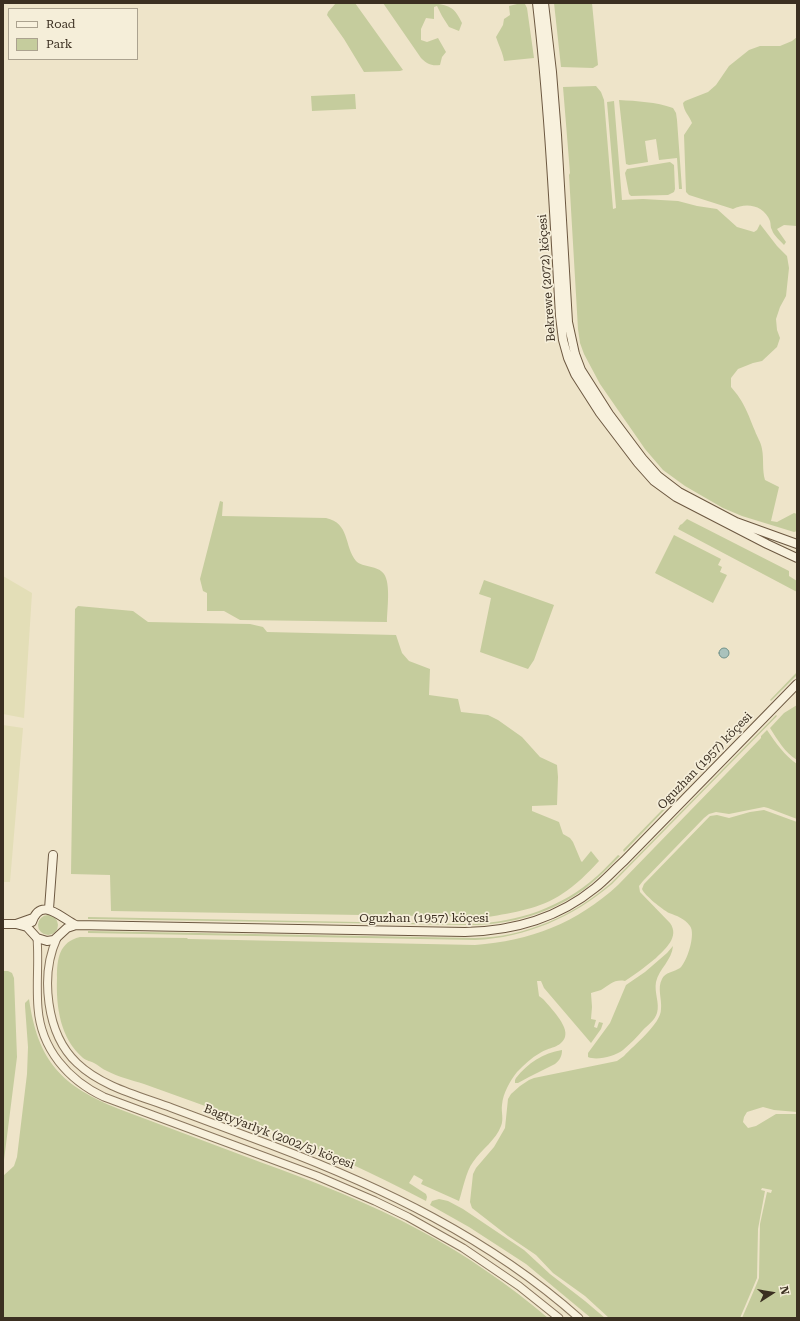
<!DOCTYPE html>
<meta charset="utf-8">
<style>
body{margin:0}
#map{position:relative;width:800px;height:1321px;overflow:hidden;background:#eee4c9;font-family:"Roboto Serif",serif}
canvas{display:block}
.frame{position:absolute;inset:0;border:4px solid #3b2f21;pointer-events:none}
.legend{position:absolute;left:8px;top:8px;width:130px;height:52px;box-sizing:border-box;background:#f5eed9;border:1px solid #aba28f;margin:0;padding:5px 7px;list-style:none;font-size:12px;color:#3b2f21}
.legend li{display:flex;align-items:center;gap:8px;height:20px}
.legend b{width:20px;border:1px solid #aba28f}
.north{position:absolute;left:752px;top:1273px;width:40px;height:40px;-webkit-text-stroke:3px #f5eed9;paint-order:stroke;rotate:78deg;font-size:11px;font-weight:700;line-height:16px;text-align:center;color:#3b2f21}
.north::after{content:'';display:block;margin:auto;width:14px;height:18px;background:#3b2f21;clip-path:polygon(50% 0,100% 100%,50% 72%,0 100%)}
</style>
<div id="map">
<canvas width="800" height="1321"></canvas>
<div class="frame"></div>
<ul class="legend">
<li><b style="height:5px;background:#f8f1dd"></b>Road</li>
<li><b style="height:11px;background:#c5cc9d"></b>Park</li>
</ul>
<div class="north">N</div>
</div>
<script>
const ctx = document.querySelector('canvas').getContext('2d');
ctx.lineJoin = 'round';
function paint(path, color) {
  ctx.fillStyle = color;
  ctx.fill(path, 'evenodd');
}
function trace(path, color, width, dash) {
  ctx.strokeStyle = color;
  ctx.lineWidth = width;
  ctx.lineCap = dash ? 'butt' : 'round';
  ctx.setLineDash(dash || []);
  ctx.stroke(path);
}
function write(font, color, halo, rows, align = 'center') {
  ctx.font = font + ' "Roboto Serif",serif';
  ctx.lineWidth = 3.5;
  ctx.setLineDash([]);
  ctx.textBaseline = 'middle';
  ctx.strokeStyle = halo;
  ctx.fillStyle = color;
  for (const [text, x, y, turn = 0] of rows) {
    ctx.save();
    ctx.translate(x, y);
    ctx.rotate((+turn || 0) * Math.PI / 180);
    ctx.textAlign = isNaN(turn) ? turn : align;
    if (halo) ctx.strokeText(text, 0, 0);
    ctx.fillText(text, 0, 0);
    ctx.restore();
  }
}
const farmland = new Path2D(`
 M 3,576 L 32,593 L 24,718 L 3,714 Z
 M 3,725 L 23,728 L 10,882 L 3,882 Z`);
const green = new Path2D(`
 M 336,3 L 355,3 L 403,70 L 400,71 L 364,72 L 344,39 L 327,15 L 328,12 Z
 M 383,3 C 398,3 440,0 451,8 C 456,11 459,17 462,23 L 459,31 L 449,27 L 442,16 L 437,6 L 434,7 L 434,19 L 426,18 L 421,29 L 421,40 L 427,42 L 438,38 L 446,52 L 442,57 L 440,65 C 431,66 427,64 421,58 Z
 M 521,3 L 525,4 L 527,8 L 534,58 L 504,61 C 503,53 499,46 496,37 L 503,25 L 504,19 L 510,15 L 509,6 Z
 M 554,3 L 592,3 L 598,65 L 593,68 L 561,67 Z
 M 797,37 L 797,226 L 784,225 L 777,229 L 786,242 L 784,245 C 780,240 774,236 772,230 C 770,227 771,224 770,221 C 764,205 746,202 733,209 L 689,195 L 686,192 L 684,135 L 692,123 C 689,115 684,112 683,103 L 685,101 L 708,92 L 716,85 L 729,66 L 749,50 L 760,46 L 780,46 L 792,41 Z
 M 596,86 L 601,92 L 604,100 L 613,209 L 616,208 L 607,102 L 614,101 L 622,200 L 643,199 L 678,201 L 697,206 L 717,209 L 737,227 L 754,232 L 757,230 L 760,224 L 777,246 L 787,256 L 789,268 L 786,296 L 780,307 L 776,319 L 777,330 L 780,338 L 777,347 L 762,361 L 753,363 L 738,369 L 731,378 L 731,387 C 745,403 747,412 755,431 C 757,437 761,442 762,449 C 764,459 762,470 765,480 L 779,487 L 771,521 L 777,522 L 794,513 L 797,514 L 797,531 L 794,532 L 742,516 L 723,508 L 685,486 L 663,470 L 645,449 L 600,384 L 584,354 L 580,343 L 578,329 L 569,175 L 570,173 L 563,87 Z
 M 355,94 L 356,109 L 312,111 L 311,96 Z
 M 619,100 C 637,101 656,102 673,108 L 676,113 L 677,120 L 682,189 L 679,189 L 677,158 L 659,160 L 656,139 L 645,141 L 648,162 L 629,165 L 626,164 Z
 M 670,162 L 674,165 L 675,189 L 674,192 L 668,195 L 631,196 L 629,194 L 625,173 L 627,169 Z
 M 220,501 L 223,502 L 222,516 L 326,518 C 350,523 344,546 356,561 C 363,568 378,565 384,574 C 391,584 387,610 387,622 L 240,620 L 224,611 L 207,611 L 207,593 L 203,591 L 200,579 Z
 M 687,519 L 789,571 L 789,576 L 797,581 L 797,592 L 678,529 L 680,525 L 682,524 Z
 M 674,535 L 721,559 L 718,565 L 722,567 L 720,572 L 727,575 L 713,603 L 655,573 Z
 M 484,580 L 554,605 L 534,660 L 528,669 L 480,652 L 491,598 L 479,594 Z
 M 78,606 L 133,611 L 148,622 L 250,624 L 263,627 L 267,632 L 396,635 L 402,653 L 409,661 L 430,669 L 429,695 L 458,699 L 461,712 L 488,715 L 498,720 L 522,737 L 540,757 L 557,765 L 558,777 L 557,805 L 532,806 L 532,811 L 559,822 L 563,834 L 570,838 L 573,842 L 581,861 L 582,862 L 591,851 L 599,861 C 588,873 576,885 562,894 C 542,908 512,913 488,917 L 111,911 L 110,875 L 71,874 L 75,609 Z
 M 797,672 L 797,675 L 771,701 L 770,700 Z
 M 797,705 L 797,760 C 785,753 777,739 770,728 L 784,713 Z
 M 776,715 L 777,716 L 612,884 C 573,917 526,938 475,940 L 88,933 L 88,931 L 475,938 C 525,937 573,916 611,883 Z
 M 767,730 C 775,742 785,756 797,764 L 797,819 L 768,808 L 764,807 L 729,814 L 716,812 L 709,814 L 704,818 L 643,881 L 639,886 L 640,892 L 670,923 C 680,937 665,949 656,958 C 646,966 636,974 625,981 C 614,979 610,985 601,990 C 598,991 594,992 591,993 L 592,1007 L 591,1019 L 596,1020 L 594,1027 L 597,1028 L 599,1022 L 603,1023 L 601,1029 L 591,1043 L 544,988 L 541,981 L 537,981 L 539,996 L 543,999 C 550,1007 569,1026 565,1037 C 561,1048 549,1047 540,1053 C 531,1058 524,1065 517,1072 C 510,1081 503,1093 502,1105 C 501,1112 504,1119 501,1126 C 496,1140 482,1149 473,1162 C 466,1171 463,1189 459,1201 L 421,1184 L 423,1180 L 414,1175 L 409,1183 L 426,1194 L 427,1197 L 426,1201 C 372,1173 316,1146 258,1125 C 220,1111 182,1098 144,1084 C 132,1080 118,1077 107,1071 C 102,1069 98,1065 94,1063 C 90,1061 87,1061 83,1058 C 60,1038 56,1007 57,978 C 57,959 59,942 80,937 L 187,938 L 188,939 L 475,945 C 530,941 577,923 618,885 L 761,738 L 761,736 Z
 M 697,774 L 698,775 L 624,852 L 623,850 Z
 M 764,810 L 797,822 L 797,1112 L 774,1110 L 763,1107 L 747,1112 L 744,1117 L 743,1122 L 748,1128 L 756,1126 L 776,1114 L 797,1114 L 797,1318 L 742,1318 L 755,1288 L 759,1278 L 760,1224 L 767,1192 L 771,1193 L 772,1190 L 762,1188 L 761,1190 L 765,1191 L 758,1229 L 757,1278 L 740,1318 L 609,1318 L 585,1296 L 553,1273 L 536,1255 L 508,1236 L 472,1208 L 470,1202 L 473,1174 L 476,1168 L 494,1147 L 505,1128 L 508,1099 L 511,1094 L 520,1086 L 529,1080 L 534,1078 L 617,1061 L 624,1056 C 634,1045 661,1024 661,1009 C 662,999 657,988 662,979 C 665,972 674,972 680,968 C 687,962 696,934 690,926 C 684,918 677,916 669,913 C 662,909 645,896 642,889 L 644,884 L 710,816 L 717,815 L 729,818 L 750,812 Z
 M 618,855 L 620,856 C 609,867 598,878 586,888 C 551,914 507,926 465,925 L 88,919 L 88,917 L 465,924 C 509,924 554,911 590,882 C 600,874 609,864 618,855 Z
 M38 925a10 10 0 1 1 20 0a10 10 0 1 1-20 0Z
 M 673,946 C 672,960 659,969 656,982 C 654,993 660,1003 657,1013 C 655,1020 648,1025 643,1030 C 637,1037 630,1044 623,1050 C 615,1056 597,1061 588,1057 L 588,1053 L 610,1023 L 626,985 L 645,972 L 667,953 Z
 M 3,971 L 8,971 L 12,973 L 14,978 L 17,1057 L 3,1168 Z
 M 29,999 C 38,1062 62,1086 119,1109 C 166,1127 213,1144 260,1162 C 315,1182 370,1203 421,1231 C 466,1255 509,1285 548,1318 L 3,1318 L 3,1176 L 14,1166 L 17,1157 L 27,1074 L 28,1047 L 25,1006 L 25,1003 Z
 M 562,1050 C 562,1056 560,1060 555,1064 L 529,1077 L 518,1083 L 515,1083 L 515,1080 L 516,1078 C 528,1063 543,1053 562,1050 Z
 M 439,1199 L 448,1201 L 463,1209 L 524,1250 L 550,1274 L 585,1301 L 605,1318 L 591,1318 L 526,1264 L 469,1227 L 430,1205 L 432,1201 Z`);
const water = new Path2D(`
 M719 653a5 5 0 1 1 10 0a5 5 0 1 1-10 0Z`);
const tertiary = new Path2D(`
 M 37,938 C 39,961 36,984 38,1008 C 41,1049 68,1080 104,1097 L 317,1176 L 375,1201 L 408,1217 L 463,1248 L 519,1286 L 559,1318
 M 57,938 C 40,975 46,1034 77,1063 C 102,1087 140,1096 172,1108 C 205,1120 238,1133 271,1145 C 382,1187 489,1238 579,1318`);
const secondary = new Path2D(`
 M 537,3 C 549,107 554,211 560,316 L 563,340 L 568,358 L 575,374 L 600,413 L 638,463 L 654,481 L 676,497 L 767,544 L 797,558
 M 544,3 L 552,72 L 557,135 L 568,322 L 575,354 L 581,370 L 609,414 L 642,458 L 658,476 L 679,492 L 736,522 L 797,544
 M 49,909 L 53,855
 M 33,918 L 16,924 L 27,927 L 37,938 L 47,941 L 54,940 L 67,928 L 76,925 L 465,932 C 513,931 557,919 595,888 C 605,880 614,870 624,861 L 797,684
 M 32,922 C 41,895 62,919 76,925
 M 3,924 L 16,924`);
const streetNames = [
 ["Bekrewe (2072) köçesi",547,278,-94],
 ["Oguzhan (1957) köçesi",705,761,-46],
 ["Oguzhan (1957) köçesi",424,918],
 ["Bagtyýarlyk (2002/5) köçesi",279,1137,21]
];
paint(farmland, '#e3deb7');
paint(green, '#c5cc9d');
paint(water, '#aac2bc');
trace(water, '#70918a', 1);
trace(tertiary, '#8a775e', 9);
trace(secondary, '#6c5841', 10);
trace(tertiary, '#f8f1dd', 7);
trace(secondary, '#f8f1dd', 8);
write('12px', '#3b2f21', '#f5eed9', streetNames);
</script>
